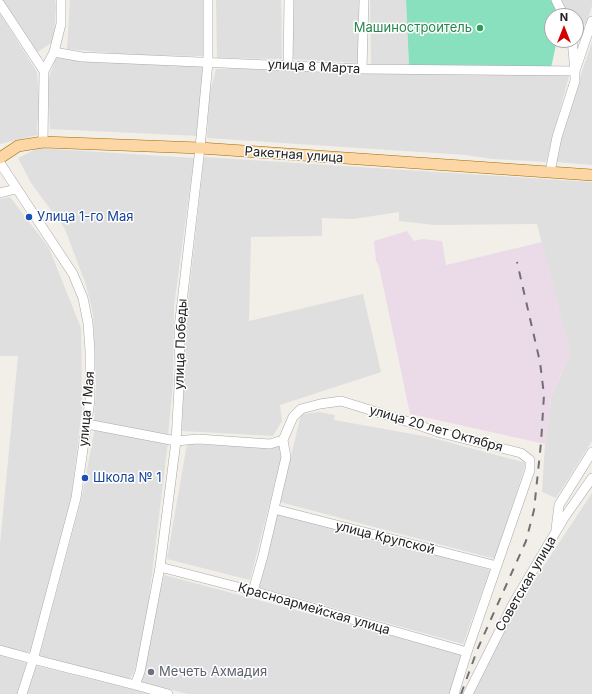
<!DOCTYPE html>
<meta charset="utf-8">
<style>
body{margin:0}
#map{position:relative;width:592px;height:694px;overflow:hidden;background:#f2efe9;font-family:Inter,sans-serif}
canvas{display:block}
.north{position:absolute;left:544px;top:8px;width:40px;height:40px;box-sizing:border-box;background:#fff;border:1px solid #a7a7a7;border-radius:50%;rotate:0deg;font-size:11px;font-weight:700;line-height:16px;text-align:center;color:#222}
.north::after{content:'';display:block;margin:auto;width:14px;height:18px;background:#d40000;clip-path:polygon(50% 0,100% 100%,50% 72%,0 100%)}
</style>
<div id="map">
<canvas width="592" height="694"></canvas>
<div class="north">N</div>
</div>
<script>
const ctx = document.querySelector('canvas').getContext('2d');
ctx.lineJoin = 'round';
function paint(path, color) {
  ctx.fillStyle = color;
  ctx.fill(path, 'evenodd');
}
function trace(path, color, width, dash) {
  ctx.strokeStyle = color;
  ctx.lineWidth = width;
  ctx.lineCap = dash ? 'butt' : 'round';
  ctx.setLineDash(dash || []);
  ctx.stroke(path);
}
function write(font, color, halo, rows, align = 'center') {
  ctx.font = font + ' Inter,sans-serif';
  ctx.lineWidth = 3;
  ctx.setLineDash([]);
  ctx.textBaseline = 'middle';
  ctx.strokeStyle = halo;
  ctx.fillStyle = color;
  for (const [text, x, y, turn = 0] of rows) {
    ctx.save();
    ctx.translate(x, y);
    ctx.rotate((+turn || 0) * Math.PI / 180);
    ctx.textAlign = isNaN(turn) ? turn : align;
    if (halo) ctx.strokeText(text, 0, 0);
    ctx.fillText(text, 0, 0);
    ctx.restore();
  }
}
const residential = new Path2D(`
 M 2,0 L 55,0 L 56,6 L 54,41 L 36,53 Z
 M 70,0 L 203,0 L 203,56 L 133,55 L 67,49 Z
 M 216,0 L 281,0 L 282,59 L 217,58 Z
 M 294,0 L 359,0 L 358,63 L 292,59 Z
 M 370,0 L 406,0 L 409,66 L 371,65 Z
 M 559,0 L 592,0 L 592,6 L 586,25 L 576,22 L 576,16 L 567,16 Z
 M 0,13 L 37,72 L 39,101 L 37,129 L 38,135 L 0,144 Z
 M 592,42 L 592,165 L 555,162 L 560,135 Z
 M 56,58 L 204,65 L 198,136 L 50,129 L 48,80 Z
 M 282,67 L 555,72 L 569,76 L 546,162 L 493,159 L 465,155 L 207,138 L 209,96 L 216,69 Z
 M 38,148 L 194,158 L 174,306 L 173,383 L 168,436 L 94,423 L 96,385 L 93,314 L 86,285 L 65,229 L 31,183 L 18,158 Z
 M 204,157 L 592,182 L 592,441 L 556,498 L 542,492 L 545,444 L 551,397 L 570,354 L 537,224 L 435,225 L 399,221 L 399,212 L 353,219 L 322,218 L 322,236 L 251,237 L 249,321 L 363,294 L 381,372 L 280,405 L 282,421 L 273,436 L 182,431 L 185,329 Z
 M 10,197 L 49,248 L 81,328 L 82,408 L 71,500 L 32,651 L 23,653 L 0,645 L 0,544 L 18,356 L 0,356 L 0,199 Z
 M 320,412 L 335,415 L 334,420 L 429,437 L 526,463 L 495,559 L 280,502 L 301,414 Z
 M 95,427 L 168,442 L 144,639 L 133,674 L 129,679 L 39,657 L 82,496 Z
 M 187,444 L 284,447 L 250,580 L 167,559 Z
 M 592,493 L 592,694 L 473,694 L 508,620 Z
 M 276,512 L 426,551 L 490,570 L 463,644 L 258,587 Z
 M 164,575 L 461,654 L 450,694 L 188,694 L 141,682 Z
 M 0,655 L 29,664 L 19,694 L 0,694 Z
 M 33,665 L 131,689 L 150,694 L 24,694 Z`);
const industrial = new Path2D(`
 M 407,231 L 414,241 L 423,239 L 442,241 L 446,265 L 542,242 L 570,354 L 551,397 L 545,444 L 410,414 L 379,266 L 376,261 L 374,241 Z`);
const pitch = new Path2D(`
 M 406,0 L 551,0 L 560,16 L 552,16 L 552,40 L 557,40 L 551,68 L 409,66 Z`);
const minor = new Path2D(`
 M 556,0 L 564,16
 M 0,4 L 44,71
 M 54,52 L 82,57 L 362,69 L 575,71 L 572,40
 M 288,66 L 289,0
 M 362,69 L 364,0
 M 43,142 L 44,71 L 54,52 L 61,24 L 61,0
 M 0,163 L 73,274 L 83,298 L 88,323 L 90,351 L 90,400 L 76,498 L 33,660 L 22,694
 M 550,172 L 557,137 L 575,81 L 575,71 L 592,21
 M 0,193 L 16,189
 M 87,424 L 176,441 L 198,439 L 270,444 L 283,440 L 293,417 L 301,409 L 320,404 L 341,401 L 412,423 L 441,433 L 521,453 L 530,460 L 530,470 L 467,652 L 454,694
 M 274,509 L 497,566
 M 556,529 L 559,505 L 592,452
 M 160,567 L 253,591 L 467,652
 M 253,591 L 263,556 L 286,457 L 283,440
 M 0,650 C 56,666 112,678 168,694
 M 135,685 L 140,672 L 160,567 L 176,441 L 180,370 L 179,328 L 200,148 L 208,62 L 208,0
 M 468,694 L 513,604 L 564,518 L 592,478`);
const major = new Path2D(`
 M 0,158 L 18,146 L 43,142 L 200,148 L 592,175`);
const rail = new Path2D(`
 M 461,694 L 478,648 L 526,541 L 534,510 L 541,443 L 544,395 L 540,362 L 517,262`);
const markers = [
 [480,28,4,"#2e9e5b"],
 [29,217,4,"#1a4fb4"],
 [85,478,4,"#1a4fb4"],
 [151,672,4,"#6b7280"]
];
const leisureNames = [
 ["Машиностроитель",472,28]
];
const streetNames = [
 ["улица 8 Марта",314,67,3],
 ["Ракетная улица",294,155,4],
 ["улица Победы",181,344,-88],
 ["улица 1 Мая",87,409,-85],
 ["улица 20 лет Октября",436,429,16],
 ["улица Крупской",385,538,14],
 ["Советская улица",526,584,-60],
 ["Красноармейская улица",314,609,16]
];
const transitNames = [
 ["Улица 1-го Мая",37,217],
 ["Школа № 1",93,478]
];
const worshipNames = [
 ["Мечеть Ахмадия",159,672]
];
paint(residential, '#e0dfdf');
paint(industrial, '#ebdbe8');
paint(pitch, '#88e0be');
trace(minor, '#a9a9a9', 10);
trace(major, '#a06b00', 12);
trace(minor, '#fff', 9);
trace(major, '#fcd6a4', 11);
trace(rail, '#707070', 2, [8, 8]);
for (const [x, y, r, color] of markers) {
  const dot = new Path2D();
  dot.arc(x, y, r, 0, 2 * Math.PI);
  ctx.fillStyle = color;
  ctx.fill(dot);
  trace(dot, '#fff', 1.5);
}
write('13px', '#27864d', '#fff', leisureNames, 'right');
write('13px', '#222', '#fff', streetNames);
write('13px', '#164399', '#fff', transitNames, 'left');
write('13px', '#5b616d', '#fff', worshipNames, 'left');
</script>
